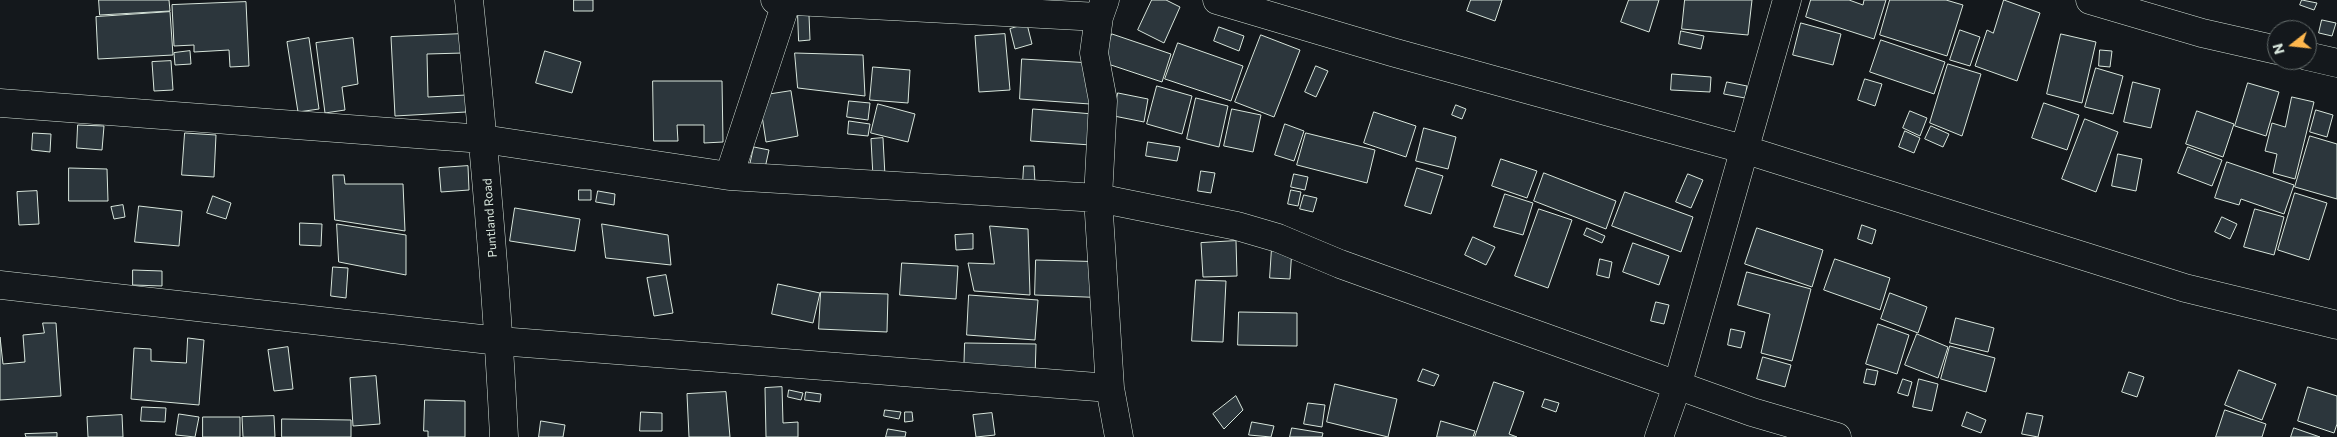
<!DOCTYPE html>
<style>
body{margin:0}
#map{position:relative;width:2337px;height:437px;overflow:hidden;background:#14181c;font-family:Commissioner,sans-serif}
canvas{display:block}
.north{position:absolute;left:2267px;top:20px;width:50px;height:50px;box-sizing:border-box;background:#14181c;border:1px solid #626a69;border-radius:50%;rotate:254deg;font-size:14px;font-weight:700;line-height:20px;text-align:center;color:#d8e6dc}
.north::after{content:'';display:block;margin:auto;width:18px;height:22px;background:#ffb74d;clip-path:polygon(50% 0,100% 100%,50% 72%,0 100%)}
</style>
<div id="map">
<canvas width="2337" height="437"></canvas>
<div class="north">N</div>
</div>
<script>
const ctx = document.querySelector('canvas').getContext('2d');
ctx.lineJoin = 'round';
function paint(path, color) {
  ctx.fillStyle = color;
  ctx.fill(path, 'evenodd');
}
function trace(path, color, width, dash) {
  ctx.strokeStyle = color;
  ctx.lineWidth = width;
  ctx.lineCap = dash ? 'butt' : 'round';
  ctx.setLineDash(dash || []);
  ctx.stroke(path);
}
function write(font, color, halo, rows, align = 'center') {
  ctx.font = font + ' Commissioner,sans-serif';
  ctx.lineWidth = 4;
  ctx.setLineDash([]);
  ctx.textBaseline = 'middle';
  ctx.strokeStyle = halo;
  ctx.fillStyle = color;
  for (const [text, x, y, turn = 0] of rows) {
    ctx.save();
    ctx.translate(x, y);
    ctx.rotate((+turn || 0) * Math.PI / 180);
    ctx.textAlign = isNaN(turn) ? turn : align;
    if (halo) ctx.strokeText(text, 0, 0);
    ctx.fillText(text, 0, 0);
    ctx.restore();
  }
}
const building = new Path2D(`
 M 99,0 L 169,0 L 170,11 L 100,15 Z
 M 574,0 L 593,0 L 593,11 L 574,11 Z
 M 1152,0 L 1166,0 L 1180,7 L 1164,43 L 1138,30 Z
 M 1471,0 L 1502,0 L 1495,21 L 1467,11 Z
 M 1629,0 L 1659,0 L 1649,32 L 1621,22 Z
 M 1685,0 L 1752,0 L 1748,35 L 1682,29 Z
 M 1811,0 L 1849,0 L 1863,5 L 1864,0 L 1886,0 L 1874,39 L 1806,17 Z
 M 1890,0 L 1946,0 L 1963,5 L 1947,56 L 1880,35 Z
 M 2004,0 L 2040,13 L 2017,81 L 1975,66 L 1987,30 L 1993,33 Z
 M 2302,0 L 2317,3 L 2314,10 L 2300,5 Z
 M 246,2 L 249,66 L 230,67 L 229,50 L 194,52 L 194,45 L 174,46 L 172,5 Z
 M 170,12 L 173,55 L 98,59 L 96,17 Z
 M 798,15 L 809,15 L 810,40 L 799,41 Z
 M 2322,20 L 2336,23 L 2332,36 L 2319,33 Z
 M 1801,23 L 1841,34 L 1833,65 L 1793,55 Z
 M 1027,24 L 1032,44 L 1015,49 L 1010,29 Z
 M 1219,27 L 1244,36 L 1239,51 L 1214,41 Z
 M 1960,30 L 1980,37 L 1970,66 L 1950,60 Z
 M 1681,31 L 1704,36 L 1701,49 L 1679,44 Z
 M 462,34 L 463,53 L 427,54 L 428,97 L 466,95 L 466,112 L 395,116 L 391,37 Z
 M 1005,34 L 1010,90 L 979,92 L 975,36 Z
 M 1112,34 L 1171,54 L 1162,82 L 1102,62 Z
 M 2061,34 L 2096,42 L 2082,103 L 2047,94 Z
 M 1261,35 L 1300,50 L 1274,117 L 1235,102 Z
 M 309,38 L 319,109 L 298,112 L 287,42 Z
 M 353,38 L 358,84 L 342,87 L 345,110 L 325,113 L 316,43 Z
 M 1881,40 L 1945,62 L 1934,94 L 1870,72 Z
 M 1178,43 L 1243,66 L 1231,101 L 1165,79 Z
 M 2100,50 L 2112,51 L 2110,67 L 2099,66 Z
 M 190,51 L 191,64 L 175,65 L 174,53 Z
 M 545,51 L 581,62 L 572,93 L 536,83 Z
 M 795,53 L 863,55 L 865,96 L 798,88 Z
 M 1022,59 L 1092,63 L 1090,104 L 1020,99 Z
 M 171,61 L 173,90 L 154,91 L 152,62 Z
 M 1948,64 L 1981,74 L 1962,136 L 1930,123 Z
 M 1316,66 L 1328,71 L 1316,97 L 1305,92 Z
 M 873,67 L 910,70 L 908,103 L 870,100 Z
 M 2096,68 L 2123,76 L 2113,114 L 2085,107 Z
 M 1672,74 L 1711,77 L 1710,92 L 1671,90 Z
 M 1865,79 L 1882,84 L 1875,106 L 1858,100 Z
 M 653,81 L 722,81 L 723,142 L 704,143 L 704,125 L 677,125 L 678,141 L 654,141 Z
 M 1727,82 L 1747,86 L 1745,98 L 1724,94 Z
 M 2133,82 L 2160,89 L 2151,128 L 2124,122 Z
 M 2248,83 L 2279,92 L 2266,136 L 2235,126 Z
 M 1157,86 L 1192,96 L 1182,134 L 1147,124 Z
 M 791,91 L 798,136 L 766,142 L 759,96 Z
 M 1118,93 L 1148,99 L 1144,122 L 1114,116 Z
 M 2292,97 L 2314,102 L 2295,179 L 2273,173 L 2277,154 L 2265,151 L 2272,123 L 2285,127 Z
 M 1196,98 L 1228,106 L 1219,147 L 1187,139 Z
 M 849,101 L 870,103 L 868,120 L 847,117 Z
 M 2044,103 L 2079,115 L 2067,150 L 2032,138 Z
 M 878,104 L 915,114 L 908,142 L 871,133 Z
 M 1456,105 L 1466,109 L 1462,119 L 1452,115 Z
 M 1033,109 L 1093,114 L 1091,145 L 1031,141 Z
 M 1232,109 L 1261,115 L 1253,152 L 1224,146 Z
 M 2316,110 L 2333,115 L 2327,137 L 2310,132 Z
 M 1910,111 L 1927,118 L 1920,136 L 1903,128 Z
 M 2197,111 L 2234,124 L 2223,157 L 2186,144 Z
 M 1374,112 L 1416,126 L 1406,157 L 1364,143 Z
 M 2085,119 L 2118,132 L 2096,192 L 2062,179 Z
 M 849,121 L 870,124 L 868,136 L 848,134 Z
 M 1285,124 L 1304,131 L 1294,161 L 1275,155 Z
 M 78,125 L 104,126 L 102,150 L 77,148 Z
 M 1931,126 L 1949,134 L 1943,147 L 1925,139 Z
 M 1424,128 L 1456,137 L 1448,169 L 1416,161 Z
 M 1905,131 L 1920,138 L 1914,153 L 1899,147 Z
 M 33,133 L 51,134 L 50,152 L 32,150 Z
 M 185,133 L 216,135 L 214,177 L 182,175 Z
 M 1306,133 L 1375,150 L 1367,183 L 1297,165 Z
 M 2310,136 L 2337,144 L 2337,199 L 2295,187 Z
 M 883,138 L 885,176 L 873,177 L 871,139 Z
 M 1148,142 L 1180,147 L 1177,161 L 1146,156 Z
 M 754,147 L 769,150 L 765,168 L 750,165 Z
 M 2188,147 L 2222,160 L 2212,186 L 2178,173 Z
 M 2118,154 L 2142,159 L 2136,191 L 2112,186 Z
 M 1501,159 L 1537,171 L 1527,198 L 1492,186 Z
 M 2227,162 L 2294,185 L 2284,214 L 2241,199 L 2239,205 L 2215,198 Z
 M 468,166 L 469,190 L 441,192 L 439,168 Z
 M 1024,166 L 1034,166 L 1035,183 L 1023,183 Z
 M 69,168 L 107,169 L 108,201 L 69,201 Z
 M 1417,168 L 1443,176 L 1431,214 L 1405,206 Z
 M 1201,171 L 1215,173 L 1211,193 L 1198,191 Z
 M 1544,173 L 1616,201 L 1606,229 L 1534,201 Z
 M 1294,174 L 1308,177 L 1305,190 L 1291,187 Z
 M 1688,174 L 1703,180 L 1691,208 L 1676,202 Z
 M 333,175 L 344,175 L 345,184 L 403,184 L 405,231 L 335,220 Z
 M 579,190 L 591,190 L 591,200 L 579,200 Z
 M 1291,190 L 1301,192 L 1298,206 L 1288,204 Z
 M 37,191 L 39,224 L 19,225 L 17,192 Z
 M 598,191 L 615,194 L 614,205 L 596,202 Z
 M 1625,192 L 1693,217 L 1681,252 L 1612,226 Z
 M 2295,193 L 2327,203 L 2309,260 L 2278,250 Z
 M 1505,194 L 1533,203 L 1523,235 L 1494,227 Z
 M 1304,195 L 1317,198 L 1313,212 L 1300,209 Z
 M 213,196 L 231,203 L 226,219 L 207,213 Z
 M 123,205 L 125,217 L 114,219 L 111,207 Z
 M 139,206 L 182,211 L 179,246 L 135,242 Z
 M 515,208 L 580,219 L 575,251 L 510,241 Z
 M 1539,209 L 1572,220 L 1548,288 L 1515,276 Z
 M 2255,209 L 2284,217 L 2274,255 L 2244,247 Z
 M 2222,217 L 2237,224 L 2230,239 L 2215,232 Z
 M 300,223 L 322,224 L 321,246 L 300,245 Z
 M 337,224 L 406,235 L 406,275 L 339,262 Z
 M 602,224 L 668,235 L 671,265 L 606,258 Z
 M 1862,225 L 1876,230 L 1872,244 L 1858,239 Z
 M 990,226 L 1028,229 L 1030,295 L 974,291 L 968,263 L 994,264 Z
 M 1587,228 L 1605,236 L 1602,243 L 1584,235 Z
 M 1757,228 L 1823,250 L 1812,287 L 1745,264 Z
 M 973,234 L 973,249 L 956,250 L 955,235 Z
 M 1473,237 L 1495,247 L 1486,265 L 1465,255 Z
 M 1236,241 L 1237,276 L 1203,277 L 1201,243 Z
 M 1633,243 L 1669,256 L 1659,285 L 1623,272 Z
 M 1272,247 L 1292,248 L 1290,279 L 1270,278 Z
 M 1600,259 L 1612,262 L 1609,278 L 1597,275 Z
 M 1835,259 L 1890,278 L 1880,310 L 1824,290 Z
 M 1036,260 L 1111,262 L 1110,298 L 1035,295 Z
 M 902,263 L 958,266 L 956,299 L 900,295 Z
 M 333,267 L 348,268 L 346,298 L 331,296 Z
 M 133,270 L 162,271 L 162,286 L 133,285 Z
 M 1747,272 L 1811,289 L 1792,361 L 1761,353 L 1770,314 L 1738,305 Z
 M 666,275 L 673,313 L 654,316 L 647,278 Z
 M 1196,280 L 1226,281 L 1223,342 L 1192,341 Z
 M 778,284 L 820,293 L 813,323 L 772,314 Z
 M 821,292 L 888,294 L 887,332 L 819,329 Z
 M 1890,293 L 1927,307 L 1918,333 L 1881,319 Z
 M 969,295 L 1038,300 L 1035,340 L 967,335 Z
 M 1656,302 L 1669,305 L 1664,324 L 1651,321 Z
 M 1239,312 L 1297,313 L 1297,346 L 1238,345 Z
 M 1956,318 L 1994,328 L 1988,352 L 1950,343 Z
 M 43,323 L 56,323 L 61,396 L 0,400 L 0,337 L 3,364 L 25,362 L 23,335 L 44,333 Z
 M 1878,324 L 1909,335 L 1897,374 L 1866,364 Z
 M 1731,329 L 1745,332 L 1741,348 L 1728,345 Z
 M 1917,334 L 1948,347 L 1938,378 L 1905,365 Z
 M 188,338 L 204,340 L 199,405 L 131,399 L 134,348 L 151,349 L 151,361 L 186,363 Z
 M 965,343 L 1036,344 L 1035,378 L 964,376 Z
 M 1950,346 L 1995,358 L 1986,392 L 1941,379 Z
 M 288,347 L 293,389 L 274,391 L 268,350 Z
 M 1763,357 L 1791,365 L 1785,387 L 1757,379 Z
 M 1423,369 L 1439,375 L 1434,386 L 1418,381 Z
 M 1867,369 L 1878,371 L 1875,385 L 1864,383 Z
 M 2239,370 L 2276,384 L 2262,420 L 2225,405 Z
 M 2129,372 L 2144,377 L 2137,397 L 2122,392 Z
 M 376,376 L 380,424 L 353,426 L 350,378 Z
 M 1903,379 L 1912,382 L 1908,396 L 1898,393 Z
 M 1919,379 L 1938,384 L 1932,411 L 1913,407 Z
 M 1494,382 L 1524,392 L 1509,434 L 1517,437 L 1475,437 Z
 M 1335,384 L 1397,399 L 1388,437 L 1327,422 Z
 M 782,387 L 783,423 L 798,422 L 798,437 L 766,437 L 765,388 Z
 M 2308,387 L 2337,396 L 2337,424 L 2334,433 L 2298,421 Z
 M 789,390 L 803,393 L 801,400 L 788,397 Z
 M 726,392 L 730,437 L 689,437 L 687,394 Z
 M 806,392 L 821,394 L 820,402 L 805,400 Z
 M 1236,396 L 1243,410 L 1224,429 L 1213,414 Z
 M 1545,399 L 1559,403 L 1556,412 L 1542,407 Z
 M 425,400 L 465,401 L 465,437 L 428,437 L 428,431 L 424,431 Z
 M 1308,403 L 1325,405 L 1322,427 L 1304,424 Z
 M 142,407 L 166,408 L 165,422 L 141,421 Z
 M 885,410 L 901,412 L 899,419 L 884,416 Z
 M 2225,410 L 2266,424 L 2262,437 L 2216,437 Z
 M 641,412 L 662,413 L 662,431 L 640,431 Z
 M 905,412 L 912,412 L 913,421 L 905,422 Z
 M 1967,412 L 1986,420 L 1981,433 L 1962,426 Z
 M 992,413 L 995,435 L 976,437 L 973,415 Z
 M 2027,413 L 2043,416 L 2038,437 L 2022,434 Z
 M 179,414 L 199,417 L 195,437 L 176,435 Z
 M 122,415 L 123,437 L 88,437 L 87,417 Z
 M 274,416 L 275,437 L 243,437 L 242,417 Z
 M 203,417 L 240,417 L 240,437 L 203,437 Z
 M 282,419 L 351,420 L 351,437 L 282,437 Z
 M 541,421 L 565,425 L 563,437 L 539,437 Z
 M 1441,421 L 1475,431 L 1473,437 L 1437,437 Z
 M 1252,422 L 1274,426 L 1271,437 L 1249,435 Z
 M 1292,428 L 1323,433 L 1322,437 L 1290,437 Z
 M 2294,428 L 2320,437 L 2291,437 Z
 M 888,429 L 906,432 L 905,437 L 886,437 Z
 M 57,433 L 57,437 L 26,437 L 25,434 Z`);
const minor = new Path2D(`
 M 469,0 C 484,145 497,291 504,437
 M 775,0 L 1099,17
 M 1105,0 L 1099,17 L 1094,53 L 1103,101 L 1098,198 L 1110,388 L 1119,437
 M 1217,0 L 1392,52 L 1743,149 L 2185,288 L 2337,325
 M 2090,0 L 2202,33 L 2277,50
 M 2307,56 L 2337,63
 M 0,103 L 483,139 L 729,176 L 1098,198 L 1237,226 L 1278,238 L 1340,264 L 1752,412 L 1837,437
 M 729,176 L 787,0
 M 0,285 L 499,341 L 1110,388
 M 1659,437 L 1678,383 L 1787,0`);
const streetNames = [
 ["Puntland Road",490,218,-94]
];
paint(building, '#2c363c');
trace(building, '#d8e6dc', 1);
trace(minor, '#d8e6dc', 29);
trace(minor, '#14181c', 28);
write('12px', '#d8e6dc', '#14181c', streetNames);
</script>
